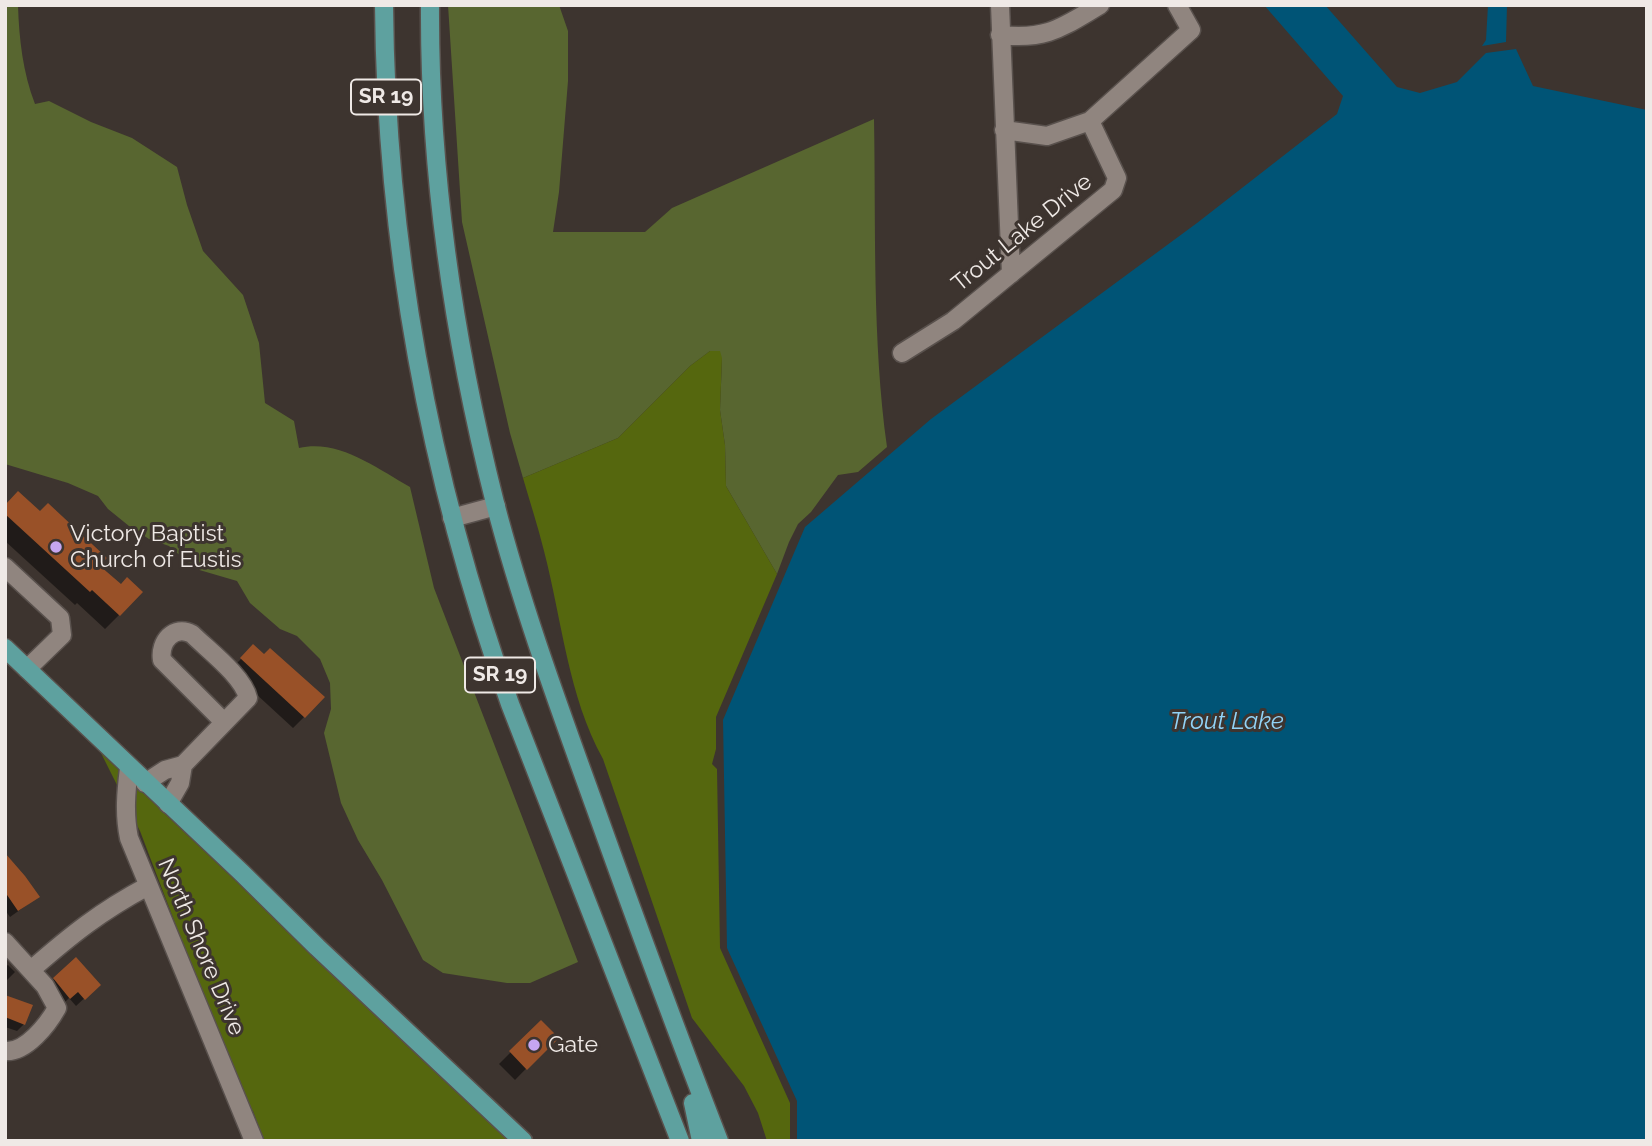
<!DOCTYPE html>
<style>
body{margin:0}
#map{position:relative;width:1652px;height:1146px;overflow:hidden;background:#3d342f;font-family:Raleway,sans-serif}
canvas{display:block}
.frame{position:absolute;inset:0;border:7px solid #efe9e6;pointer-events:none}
</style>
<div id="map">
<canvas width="1652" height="1146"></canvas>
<div class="frame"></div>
</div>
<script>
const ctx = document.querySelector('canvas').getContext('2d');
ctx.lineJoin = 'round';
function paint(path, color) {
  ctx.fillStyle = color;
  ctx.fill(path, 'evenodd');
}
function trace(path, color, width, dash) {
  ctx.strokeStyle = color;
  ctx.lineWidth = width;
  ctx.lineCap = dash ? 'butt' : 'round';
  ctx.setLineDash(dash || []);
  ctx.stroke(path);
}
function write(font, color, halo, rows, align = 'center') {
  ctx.font = font + ' Raleway,sans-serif';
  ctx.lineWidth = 6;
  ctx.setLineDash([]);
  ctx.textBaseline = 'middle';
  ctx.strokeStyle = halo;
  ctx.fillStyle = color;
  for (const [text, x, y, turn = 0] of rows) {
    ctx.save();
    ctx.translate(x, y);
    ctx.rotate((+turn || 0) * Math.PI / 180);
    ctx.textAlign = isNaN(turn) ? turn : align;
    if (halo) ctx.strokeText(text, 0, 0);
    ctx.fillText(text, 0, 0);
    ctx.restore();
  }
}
const green = new Path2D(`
 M 5,5 L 18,5 C 19,39 23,73 35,104 L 49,101 L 91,122 L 132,138 L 177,167 L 187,205 L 203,251 L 243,295 L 259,343 L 265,403 L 294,421 L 299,448 C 339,439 376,468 410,487 L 434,588 L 578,962 L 530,983 L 507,983 L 443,973 L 423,960 L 382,880 L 358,840 L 341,803 L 324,733 L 331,709 L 330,683 L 320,659 L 297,636 L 280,629 L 250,603 L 237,581 L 196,569 L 169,546 L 149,539 L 129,526 L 108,509 L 98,496 L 68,483 L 5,464 Z
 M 448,5 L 559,5 L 568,31 L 568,81 L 559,192 L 553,232 L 645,232 L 672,208 L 874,119 C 876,228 872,339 887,447 L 858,472 L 838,475 L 811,512 L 798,524 L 789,542 L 777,574 L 726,486 L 725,445 L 720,410 L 722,359 L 710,351 L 690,366 L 618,438 L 523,478 L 510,433 L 462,222 Z`);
const forest = new Path2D(`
 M 710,351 L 720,351 L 722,358 L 720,410 L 725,445 L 726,486 L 777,574 L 716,717 L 716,749 L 712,764 L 717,769 L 720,948 L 790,1103 L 790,1141 L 767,1141 L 758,1113 L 744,1086 L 692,1018 L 603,759 C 568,696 562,620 544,551 C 538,527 530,502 523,478 L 618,438 L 690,366 Z
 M 101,753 L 510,1141 L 264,1141 L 253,1111 L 242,1099 L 140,831 Z`);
const water = new Path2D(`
 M 1264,5 L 1325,5 L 1397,87 L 1420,93 L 1457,82 L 1486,53 L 1516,49 L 1533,86 L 1647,110 L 1647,1141 L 797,1141 L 797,1101 L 727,948 L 723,720 L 805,527 L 931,419 L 1197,223 L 1337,114 L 1343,96 Z
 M 1488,5 L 1507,5 L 1506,42 L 1482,46 L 1486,40 Z`);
const shadow = new Path2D(`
 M 5,506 L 98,566 L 119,615 L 105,629 L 77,603 L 75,605 L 5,541 Z
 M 253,647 L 304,717 L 293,728 L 230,670 Z
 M 5,856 L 38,897 L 10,917 L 5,910 Z
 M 8,965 L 15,972 L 5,982 L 5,967 Z
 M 54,979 L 91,992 L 76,1006 L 69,998 L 62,1005 L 47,986 Z
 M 5,997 L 24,1024 L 17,1031 L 5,1027 Z
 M 541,1022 L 556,1038 L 515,1080 L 499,1064 Z`);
const building = new Path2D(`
 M 18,491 L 40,511 L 48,503 L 107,558 L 100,566 L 121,584 L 127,577 L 143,592 L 120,616 L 92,590 L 90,592 L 5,514 L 5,505 Z
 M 253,644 L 264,654 L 270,648 L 325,697 L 305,718 L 240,658 Z
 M 5,853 L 25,876 L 40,897 L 18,911 L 5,892 Z
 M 76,957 L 101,985 L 85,1000 L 78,992 L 70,999 L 53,978 Z
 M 5,995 L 33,1005 L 25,1025 L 5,1017 Z
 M 541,1020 L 559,1038 L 527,1070 L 509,1051 Z`);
const minor = new Path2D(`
 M 1000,5 L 1011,274
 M 1000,35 C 1047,40 1061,28 1100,5
 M 1004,130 L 1047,136 L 1090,121 L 1191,30 L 1177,5
 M 902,353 L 953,321 L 1113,190 L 1117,178 L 1090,121
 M 452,518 L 496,506
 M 5,567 L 60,618 L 62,635 L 27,669
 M 183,765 L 248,698 C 243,676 208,650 192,634 C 174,624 159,642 162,660 L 224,722
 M 129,768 C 126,792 124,814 129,838 L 254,1141
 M 145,783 L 165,770 L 183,765 L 180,783 L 168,804
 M 5,942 L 45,986 L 57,1008 C 48,1024 26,1053 5,1051
 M 31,970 C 71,935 101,911 148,886`);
const major = new Path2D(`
 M 384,5 C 386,246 429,477 510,704 L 680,1141
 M 430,5 C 429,173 454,341 495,503 C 522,607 559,707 595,807 C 635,919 676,1030 719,1141
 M 5,648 L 242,873 L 317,947 L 523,1141
 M 693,1103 L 701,1141`);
const markers = [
 [56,547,7,"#c6a6f0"],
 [534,1045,7,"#c6a6f0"]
];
const shields = [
 [386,97,70],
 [500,675,70]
];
const shieldNames = [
 ["SR 19",386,97],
 ["SR 19",500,675]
];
const streetNames = [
 ["Trout Lake Drive",1022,233,-39],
 ["North Shore Drive",201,947,67]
];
const poiNames = [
 ["Victory Baptist",70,534],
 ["Church of Eustis",70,560],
 ["Gate",548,1045]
];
const waterNames = [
 ["Trout Lake",1227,722]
];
paint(green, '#586630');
paint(forest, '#55670e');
paint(water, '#005476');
paint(shadow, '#0007');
paint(building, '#995128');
trace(minor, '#59514d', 21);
trace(major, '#59514d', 21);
trace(minor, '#90857f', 18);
trace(major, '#5ea19f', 18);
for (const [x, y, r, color] of markers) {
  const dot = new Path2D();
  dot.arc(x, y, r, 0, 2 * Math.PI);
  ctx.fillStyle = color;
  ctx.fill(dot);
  trace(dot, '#3d342f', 2.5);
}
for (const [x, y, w] of shields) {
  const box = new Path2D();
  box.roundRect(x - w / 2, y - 17.5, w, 35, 5);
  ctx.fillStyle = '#3d342f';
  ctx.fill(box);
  trace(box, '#efe9e6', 2);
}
write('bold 21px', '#efe9e6', null, shieldNames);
write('23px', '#efe9e6', '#3d342f', streetNames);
write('23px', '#efe9e6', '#3d342f', poiNames, 'left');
write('italic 24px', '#91d3f7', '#3d342f', waterNames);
</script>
